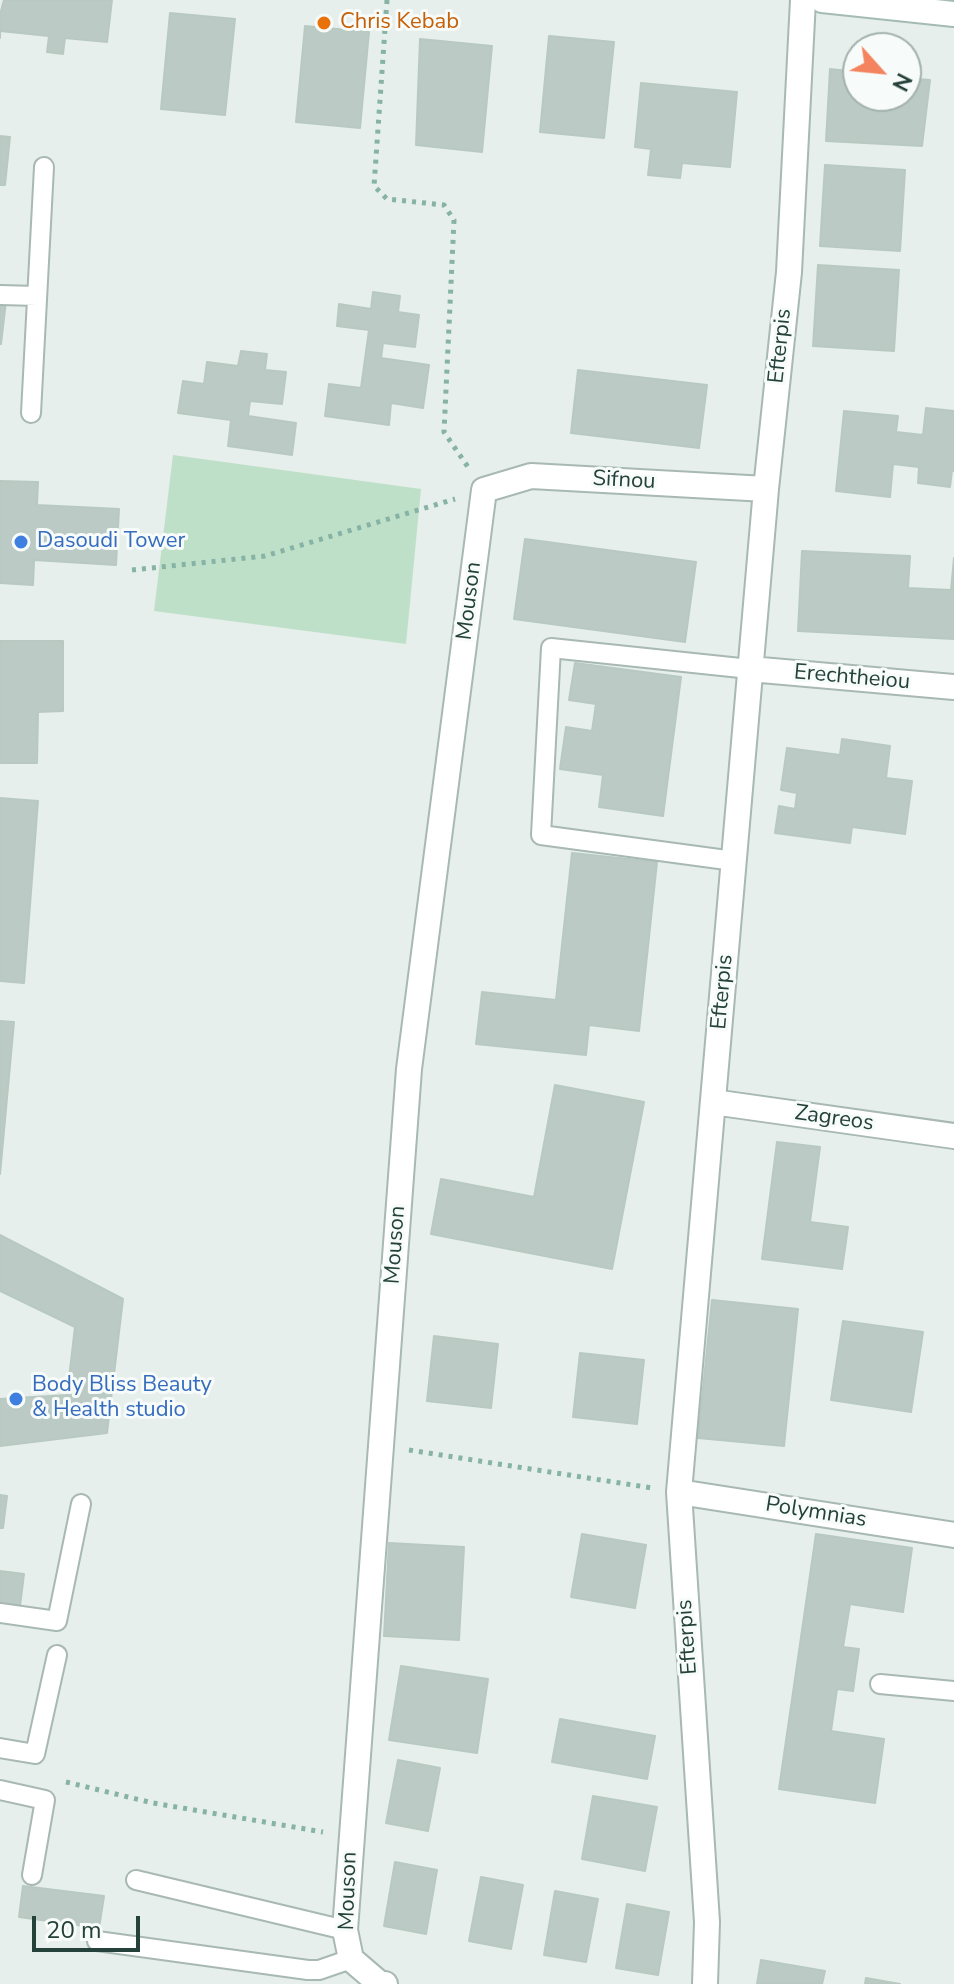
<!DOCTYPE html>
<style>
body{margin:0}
#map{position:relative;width:954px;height:1984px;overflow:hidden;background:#e6efeb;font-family:"Nunito Sans",sans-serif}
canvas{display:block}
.north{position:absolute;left:842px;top:32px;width:80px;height:80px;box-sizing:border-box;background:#f7fbf9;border:2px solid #a3b1ad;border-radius:50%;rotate:117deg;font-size:22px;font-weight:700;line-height:32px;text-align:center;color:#24423a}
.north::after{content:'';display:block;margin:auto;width:28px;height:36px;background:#f4845f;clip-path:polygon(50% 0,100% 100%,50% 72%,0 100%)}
.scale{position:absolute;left:32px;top:1916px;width:108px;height:36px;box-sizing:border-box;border:4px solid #24423a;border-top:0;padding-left:10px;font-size:24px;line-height:28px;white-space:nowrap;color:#24423a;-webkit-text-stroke:6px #f7fbf9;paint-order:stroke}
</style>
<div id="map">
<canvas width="954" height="1984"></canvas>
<div class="north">N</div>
<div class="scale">20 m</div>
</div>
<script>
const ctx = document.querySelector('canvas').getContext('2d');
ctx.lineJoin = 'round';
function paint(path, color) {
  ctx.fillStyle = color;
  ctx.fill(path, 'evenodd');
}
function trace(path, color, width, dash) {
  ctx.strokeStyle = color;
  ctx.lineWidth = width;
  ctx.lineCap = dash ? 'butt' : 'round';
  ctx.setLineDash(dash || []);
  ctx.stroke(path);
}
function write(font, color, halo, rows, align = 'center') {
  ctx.font = font + ' "Nunito Sans",sans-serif';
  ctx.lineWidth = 6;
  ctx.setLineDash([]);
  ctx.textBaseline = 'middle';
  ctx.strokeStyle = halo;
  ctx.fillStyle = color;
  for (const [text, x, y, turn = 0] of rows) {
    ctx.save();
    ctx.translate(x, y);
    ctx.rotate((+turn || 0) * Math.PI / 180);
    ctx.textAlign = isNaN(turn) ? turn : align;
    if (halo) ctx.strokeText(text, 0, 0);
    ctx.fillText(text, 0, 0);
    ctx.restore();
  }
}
const green = new Path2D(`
 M 173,455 L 421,489 L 406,644 L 154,611 Z`);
const building = new Path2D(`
 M 4,0 L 112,0 L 107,42 L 65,38 L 63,54 L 47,52 L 49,36 L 0,31 L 0,38 L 0,15 Z
 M 170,13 L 235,19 L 225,115 L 161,109 Z
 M 305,26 L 369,32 L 360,128 L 296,122 Z
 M 549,36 L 614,42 L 604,138 L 540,132 Z
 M 420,39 L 492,46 L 482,152 L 416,145 Z
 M 830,69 L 858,72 L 858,96 L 906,96 L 906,78 L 930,80 L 922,146 L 826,141 Z
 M 641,83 L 737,92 L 730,167 L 682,163 L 680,178 L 648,175 L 651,149 L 635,147 Z
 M 0,136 L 10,137 L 5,185 L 0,185 Z
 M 825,165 L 905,170 L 900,251 L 820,246 Z
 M 818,265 L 899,270 L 894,351 L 813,346 Z
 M 373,292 L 400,296 L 398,312 L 419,315 L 415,347 L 383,343 L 381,358 L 429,365 L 423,408 L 391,403 L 389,425 L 325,416 L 329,384 L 361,388 L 369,330 L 337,326 L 339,304 L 371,309 Z
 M 0,300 L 6,301 L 1,344 L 0,344 Z
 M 241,351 L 267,354 L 265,370 L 286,372 L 282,404 L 250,401 L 248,416 L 296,423 L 292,455 L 228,446 L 231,420 L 178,413 L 183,381 L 204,384 L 207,362 L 238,366 Z
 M 578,370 L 707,385 L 699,448 L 571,433 Z
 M 926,408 L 954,411 L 954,471 L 952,470 L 950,487 L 918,483 L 919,467 L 893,464 L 890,497 L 836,491 L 844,411 L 898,416 L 896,432 L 923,435 Z
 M 0,481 L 38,482 L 37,505 L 119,509 L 116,565 L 34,560 L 33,585 L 0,583 Z
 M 525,539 L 696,562 L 685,642 L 514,619 Z
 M 802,551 L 910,556 L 908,588 L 951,590 L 954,558 L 954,639 L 798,631 Z
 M 0,641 L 63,641 L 63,711 L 38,712 L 37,763 L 0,763 Z
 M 575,663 L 681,677 L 663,816 L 599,807 L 603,775 L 560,769 L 566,727 L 592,731 L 596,704 L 569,700 Z
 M 842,739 L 890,746 L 886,778 L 912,781 L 905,834 L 852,827 L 850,843 L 775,833 L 779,806 L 795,809 L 797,793 L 781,790 L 787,748 L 840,755 Z
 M 0,798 L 38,801 L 24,983 L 0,981 Z
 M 572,853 L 657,862 L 639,1031 L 589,1025 L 586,1055 L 476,1044 L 482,992 L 556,1000 Z
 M 0,1021 L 14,1022 L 0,1174 Z
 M 555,1085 L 644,1102 L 612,1269 L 431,1234 L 441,1179 L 534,1197 Z
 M 777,1142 L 820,1147 L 810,1222 L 848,1227 L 842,1269 L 762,1259 Z
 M 0,1235 L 123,1299 L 107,1433 L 0,1446 L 0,1399 L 67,1395 L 75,1327 L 0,1291 Z
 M 712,1300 L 798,1309 L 784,1446 L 698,1438 Z
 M 843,1321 L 923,1332 L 911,1412 L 831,1400 Z
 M 434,1336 L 498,1344 L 491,1408 L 427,1401 Z
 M 580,1353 L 644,1360 L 637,1424 L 573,1417 Z
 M 0,1495 L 7,1496 L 3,1528 L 0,1528 Z
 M 582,1534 L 646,1545 L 635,1608 L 571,1597 Z
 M 816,1534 L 912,1548 L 903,1612 L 850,1604 L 843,1647 L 859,1649 L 853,1691 L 837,1689 L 831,1731 L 884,1739 L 875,1803 L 779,1789 Z
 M 389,1543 L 464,1547 L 459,1640 L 384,1636 Z
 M 0,1571 L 24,1574 L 20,1606 L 0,1604 Z
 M 401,1666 L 488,1679 L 477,1753 L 389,1740 Z
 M 560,1719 L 655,1736 L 647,1779 L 552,1762 Z
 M 398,1760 L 440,1768 L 428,1831 L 386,1823 Z
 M 593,1796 L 657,1807 L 645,1871 L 582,1859 Z
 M 395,1862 L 437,1870 L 426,1934 L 384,1926 Z
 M 481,1877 L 523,1885 L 511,1949 L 469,1941 Z
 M 23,1886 L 104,1896 L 99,1928 L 19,1917 Z
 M 555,1891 L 598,1899 L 586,1962 L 544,1955 Z
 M 627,1904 L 669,1912 L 658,1975 L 616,1968 Z
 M 761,1960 L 825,1971 L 822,1984 L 757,1984 Z
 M 866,1978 L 900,1984 L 865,1984 Z`);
const path = new Path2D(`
 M 387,0 L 374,186 L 387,199 L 444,205 L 454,220 L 444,432 L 468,467
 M 132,570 L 265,556 L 455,499
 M 409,1450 L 652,1488
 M 66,1782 L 153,1803 L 323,1832`);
const service = new Path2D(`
 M 0,295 L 37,296
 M 31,413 L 44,167
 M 734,861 L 541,835 L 551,648 L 750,669
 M 0,1613 L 57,1621 L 81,1504
 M 880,1684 L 954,1691
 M 0,1748 L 35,1754 L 57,1655
 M 0,1790 L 45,1800 L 32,1875
 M 136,1880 L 345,1930
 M 97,1941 L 308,1970 L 319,1970 L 351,1959`);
const minor = new Path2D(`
 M 750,669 L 954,687
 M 713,1102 L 954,1136
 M 679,1492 L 954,1535
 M 385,1984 L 379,1983 L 351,1959 L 345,1930 L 409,1069 L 484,490 L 531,476 L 766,489
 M 705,1984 L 707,1922 L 679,1492 L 766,489 L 789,272 L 803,0`);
const secondary = new Path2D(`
 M 822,0 L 954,14`);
const markers = [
 [324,23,8,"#e8710a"],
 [21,542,8,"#3f7fe0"],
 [16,1399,8,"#3f7fe0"]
];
const foodNames = [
 ["Chris Kebab",340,23]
];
const streetNames = [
 ["Efterpis",781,346,-84],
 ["Sifnou",624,481,3],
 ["Mouson",470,601,-83],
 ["Erechtheiou",852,678,5],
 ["Efterpis",723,992,-85],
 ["Zagreos",834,1119,8],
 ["Mouson",396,1245,-86],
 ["Polymnias",816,1513,9],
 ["Efterpis",688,1637,-94],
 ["Mouson",349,1891,-88]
];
const shopNames = [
 ["Dasoudi Tower",37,542],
 ["Body Bliss Beauty",32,1386],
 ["& Health studio",32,1411]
];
paint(green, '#bfe0c8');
paint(building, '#bbcac4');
trace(building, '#b8c9c2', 2);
trace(service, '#a8b8b2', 22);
trace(minor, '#a8b8b2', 28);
trace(secondary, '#a4bbb3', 28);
trace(path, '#86b3a5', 5, [4, 6]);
trace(service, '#fff', 18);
trace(minor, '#fff', 24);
trace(secondary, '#fff', 24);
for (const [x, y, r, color] of markers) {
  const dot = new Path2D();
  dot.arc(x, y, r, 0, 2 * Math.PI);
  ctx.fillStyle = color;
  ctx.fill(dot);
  trace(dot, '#f7fbf9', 3);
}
write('22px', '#c56008', '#f7fbf9', foodNames, 'left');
write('22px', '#24423a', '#f7fbf9', streetNames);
write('22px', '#366cbe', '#f7fbf9', shopNames, 'left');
</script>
